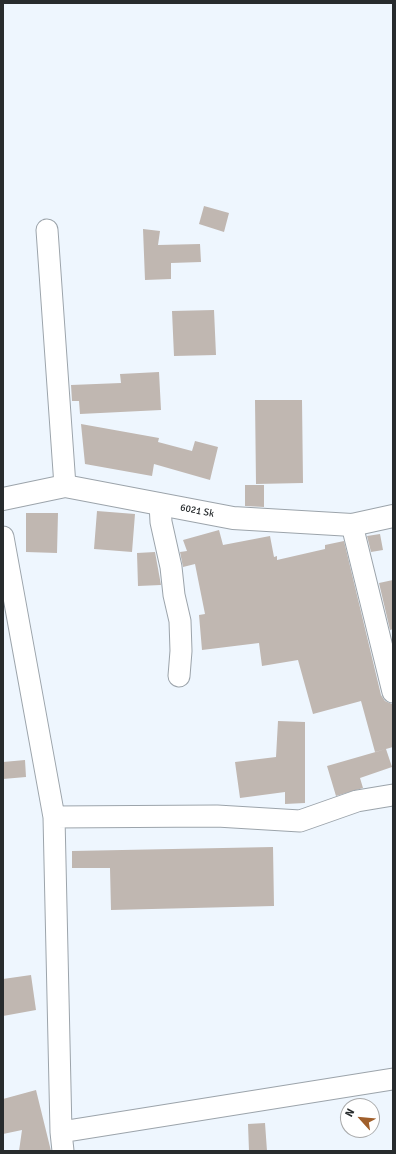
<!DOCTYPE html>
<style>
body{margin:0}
#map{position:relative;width:396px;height:1154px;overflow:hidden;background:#eef6fe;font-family:Signika,sans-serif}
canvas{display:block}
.frame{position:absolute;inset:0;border:4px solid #272b2d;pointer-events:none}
.north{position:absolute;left:340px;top:1098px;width:40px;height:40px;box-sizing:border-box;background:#fff;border:1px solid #a9aaab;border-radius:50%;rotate:297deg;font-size:11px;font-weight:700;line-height:16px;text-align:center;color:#272b2d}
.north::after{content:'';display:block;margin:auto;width:14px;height:18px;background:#a05f2b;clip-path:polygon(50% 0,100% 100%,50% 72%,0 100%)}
</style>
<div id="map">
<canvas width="396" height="1154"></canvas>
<div class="frame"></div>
<div class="north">N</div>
</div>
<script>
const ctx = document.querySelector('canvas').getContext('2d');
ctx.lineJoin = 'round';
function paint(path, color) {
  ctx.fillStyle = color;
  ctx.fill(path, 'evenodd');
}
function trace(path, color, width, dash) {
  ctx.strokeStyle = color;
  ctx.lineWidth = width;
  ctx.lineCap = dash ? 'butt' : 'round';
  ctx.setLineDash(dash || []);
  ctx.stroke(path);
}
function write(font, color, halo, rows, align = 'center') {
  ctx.font = font + ' Signika,sans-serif';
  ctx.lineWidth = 3.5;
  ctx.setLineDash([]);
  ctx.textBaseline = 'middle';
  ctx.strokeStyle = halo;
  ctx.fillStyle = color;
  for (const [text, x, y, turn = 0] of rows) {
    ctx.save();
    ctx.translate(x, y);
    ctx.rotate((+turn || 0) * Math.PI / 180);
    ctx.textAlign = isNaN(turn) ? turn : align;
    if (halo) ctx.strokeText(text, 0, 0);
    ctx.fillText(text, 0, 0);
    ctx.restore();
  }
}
const building = new Path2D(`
 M 204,206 L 229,213 L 224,232 L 199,224 Z
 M 143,229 L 160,231 L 158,245 L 200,244 L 201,262 L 171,263 L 171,279 L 145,280 Z
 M 214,310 L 216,355 L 174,356 L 172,311 Z
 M 159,372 L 161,410 L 80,414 L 79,401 L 72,401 L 71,385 L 121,383 L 120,374 Z
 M 255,400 L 302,400 L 303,483 L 256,484 Z
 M 81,424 L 159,438 L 158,442 L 192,451 L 195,441 L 218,447 L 210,480 L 154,464 L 152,476 L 85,464 Z
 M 245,485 L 264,485 L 264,507 L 245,506 Z
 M 97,511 L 135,514 L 132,552 L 94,549 Z
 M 26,513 L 58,513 L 57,553 L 26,552 Z
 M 219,530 L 223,545 L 270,536 L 274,557 L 277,556 L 277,560 L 325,549 L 325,545 L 344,541 L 381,695 L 385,701 L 392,704 L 393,705 L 393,747 L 386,749 L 392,767 L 360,778 L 363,788 L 336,796 L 327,766 L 386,749 L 375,752 L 361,701 L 313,714 L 298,660 L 262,666 L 259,643 L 202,650 L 199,615 L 205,614 L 195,564 L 183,567 L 180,552 L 187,551 L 183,540 Z
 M 380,534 L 383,550 L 371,552 L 367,536 Z
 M 155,552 L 161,585 L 138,586 L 137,553 Z
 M 393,580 L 393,629 L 390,630 L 379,583 Z
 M 278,721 L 305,722 L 305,803 L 285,804 L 285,792 L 240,798 L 235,762 L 276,757 Z
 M 25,760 L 26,777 L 3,779 L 3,762 Z
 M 273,847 L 274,906 L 111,910 L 110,868 L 72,868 L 72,851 Z
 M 31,975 L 36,1010 L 3,1016 L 3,979 Z
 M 36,1090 L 51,1151 L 19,1151 L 22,1130 L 3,1134 L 3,1099 Z
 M 265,1123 L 267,1151 L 249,1151 L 248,1124 Z`);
const street = new Path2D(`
 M 47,230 L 65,486
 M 160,504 L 161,522 L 171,567 L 174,595 L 180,621 L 181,651 L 179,676
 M 352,525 L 393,692
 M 3,537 L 54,817 L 61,1132 L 63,1151
 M 54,817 L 217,816 L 300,821 L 357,801 L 393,795
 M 61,1132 L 393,1079`);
const secondary = new Path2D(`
 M 3,499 L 65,486 L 233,518 L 352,525 L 393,516`);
const streetNames = [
 ["6021 Sk",197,511,11]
];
paint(building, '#c0b7b1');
trace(street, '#9ca4ab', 23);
trace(secondary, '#9ca4ab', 24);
trace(street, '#fff', 21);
trace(secondary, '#fff', 22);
write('10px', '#272b2d', '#fff', streetNames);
</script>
